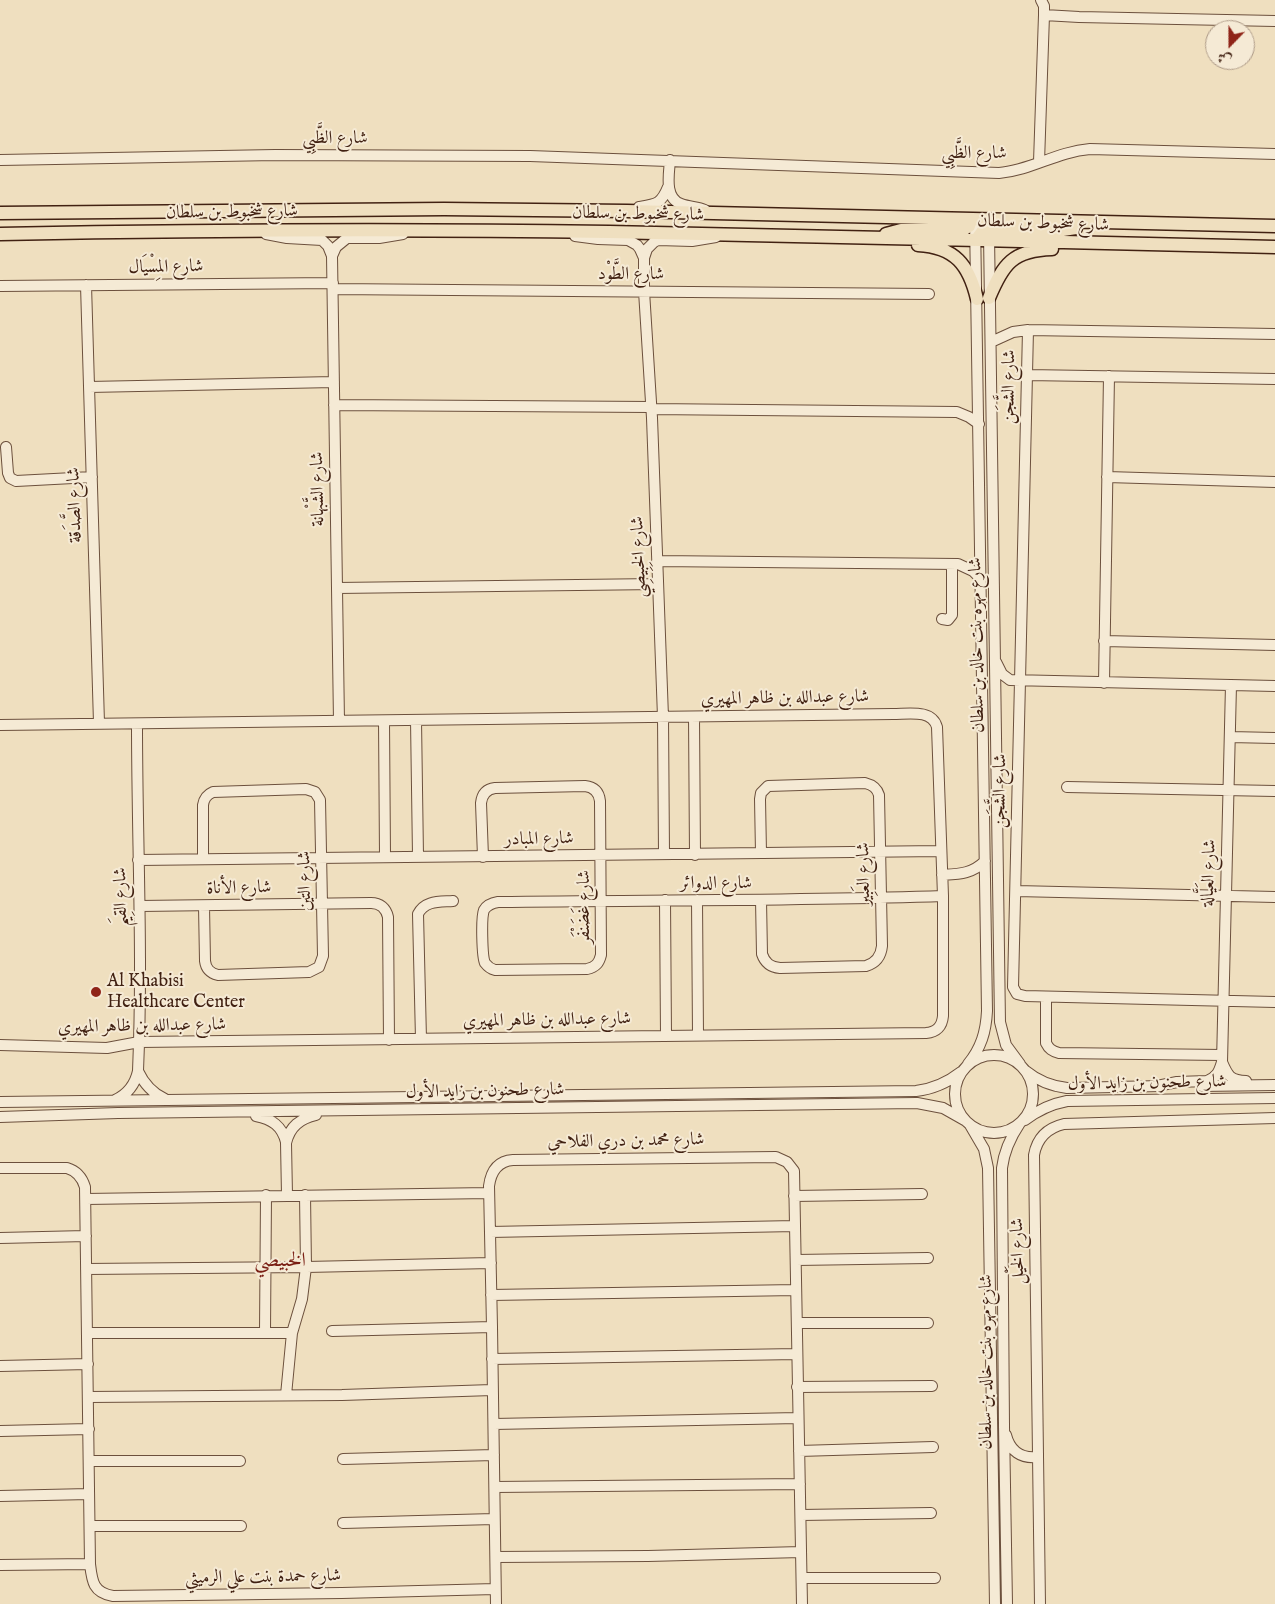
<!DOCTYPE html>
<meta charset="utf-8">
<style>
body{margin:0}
#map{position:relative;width:1275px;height:1604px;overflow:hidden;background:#efdfbf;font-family:"IM FELL English",Amiri,serif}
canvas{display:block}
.north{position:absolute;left:1205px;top:20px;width:50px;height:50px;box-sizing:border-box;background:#f5ead5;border:1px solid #ad9a87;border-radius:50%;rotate:202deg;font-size:14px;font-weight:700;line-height:20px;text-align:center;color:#412112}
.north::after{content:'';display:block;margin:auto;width:18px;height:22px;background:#8f2418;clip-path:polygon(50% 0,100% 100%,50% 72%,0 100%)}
</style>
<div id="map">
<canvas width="1275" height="1604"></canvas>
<div class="north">ش</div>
</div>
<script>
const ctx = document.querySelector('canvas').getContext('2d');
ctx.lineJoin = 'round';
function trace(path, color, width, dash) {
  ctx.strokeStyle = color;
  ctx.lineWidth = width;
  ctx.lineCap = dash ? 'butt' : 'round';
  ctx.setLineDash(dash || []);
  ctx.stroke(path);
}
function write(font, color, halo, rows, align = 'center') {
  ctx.font = font + ' "IM FELL English",Amiri,serif';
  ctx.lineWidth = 4;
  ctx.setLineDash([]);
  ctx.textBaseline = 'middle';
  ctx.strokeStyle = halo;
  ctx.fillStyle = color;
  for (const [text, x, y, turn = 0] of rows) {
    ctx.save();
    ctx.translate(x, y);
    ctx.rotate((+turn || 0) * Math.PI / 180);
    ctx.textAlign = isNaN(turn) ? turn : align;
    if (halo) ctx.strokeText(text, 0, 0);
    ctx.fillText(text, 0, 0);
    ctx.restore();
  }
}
const minor = new Path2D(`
 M 1044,15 L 1079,17 L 1275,21
 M 0,160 L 275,155 L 530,156 L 999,173 C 1032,170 1056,152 1090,149 L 1275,154
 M 670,160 C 669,174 664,198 681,204 C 689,207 697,207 705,210
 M 1039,162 L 1044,15 L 1044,6 L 1041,0
 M 639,207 C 657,204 661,204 668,187
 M 266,234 L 287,238 L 322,240 L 328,246 L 332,256
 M 989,234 L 1000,1022 L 1006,1045 L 1020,1064
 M 575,236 L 598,239 L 628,240 L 637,245 L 640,249 L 644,258
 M 86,285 L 99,723
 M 0,286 L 333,283
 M 333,289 L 929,294
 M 1028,330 L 1013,987 L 1017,994 L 1025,996 L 1275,1002
 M 991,342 L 1013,332 L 1028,330 L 1275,334
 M 1027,375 L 1275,379
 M 89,387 L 334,382
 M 334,405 L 651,407
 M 651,409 L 957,412 L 969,417 L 979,424
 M 6,447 L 8,473 L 10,478 L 16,481 L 92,477
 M 1107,477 L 1275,482
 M 657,561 L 958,564 L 973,571 L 981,579
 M 337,588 L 657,584
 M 942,619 L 948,620 L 952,615 L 952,564
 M 1104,641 L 1275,645
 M 996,662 L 1002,674 L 1010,680 L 1275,686
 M 1104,683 L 1109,376
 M 694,717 L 695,855
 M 416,720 L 418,856
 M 339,721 L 332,256 L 336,247 L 347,238 L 379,238 L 403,234
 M 384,721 L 385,856
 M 0,725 L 893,714 C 908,714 932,709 937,727 L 943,896 L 943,1016 C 942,1027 936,1032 926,1033 L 139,1042 L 107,1048 L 0,1045
 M 1230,737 L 1275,738
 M 1067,787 L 1275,791
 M 664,854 L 663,717 L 652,418 L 644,291 L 644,258 L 647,249 L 654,242 L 658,240 L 692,241 L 716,237
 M 483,857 L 481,803 C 482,794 487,789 495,788 L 585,786 C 594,787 599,792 600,801 L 601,955 C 599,963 596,967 587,969 L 495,970 C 491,969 488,967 485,963 C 482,957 481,917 484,910 C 487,905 492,903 498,902 C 646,900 795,901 943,896
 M 203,859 L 203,805 C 204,799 206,795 213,792 L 306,789 L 315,792 L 320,800 L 323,956 L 319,967 L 309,972 L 218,975 C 210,973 206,969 205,961 L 204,906
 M 138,860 L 941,851
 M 942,875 C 959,874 972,874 985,861
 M 1016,891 L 1275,897
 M 665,900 L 666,1036
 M 697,900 L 698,1035
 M 761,900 L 762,954 C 765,963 770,967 780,968 L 866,966 C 876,963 881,956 882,946 L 879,795 C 877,788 873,785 865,783 L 768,786 L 761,793 L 760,799 L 761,853
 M 140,906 L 371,903 C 380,903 386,908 388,917 L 389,1040
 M 1046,997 L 1046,1043 C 1049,1049 1052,1051 1059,1053 L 1222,1055
 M 421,1039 L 418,914 C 425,900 440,902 453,901
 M955 1094a39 39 0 1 1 78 0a39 39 0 1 1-78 0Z
 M 1222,1062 C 1228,1076 1230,1080 1246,1081
 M 968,1064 C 981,1048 986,1032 987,1011 L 975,220
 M 138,1071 C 144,1084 152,1093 165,1099
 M 1026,1071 C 1038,1081 1051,1086 1067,1088 L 1162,1086
 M 1157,1086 L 1177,1082 L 1207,1081 C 1217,1077 1219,1072 1222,1062 L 1231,685
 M 1201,1086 L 1275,1085
 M 115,1100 C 128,1094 135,1085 138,1071 C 143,955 137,839 137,724
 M 0,1102 L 916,1091 C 933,1089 947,1083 961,1072
 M 256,1116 C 272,1119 282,1126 286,1142
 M 0,1117 L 118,1113 L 917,1103 L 943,1108 L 966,1121
 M 1025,1120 C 1038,1110 1051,1104 1067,1101 L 1275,1098
 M 970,1125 L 984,1149 L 988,1168 L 995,1604
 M 0,1168 L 67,1168 C 77,1171 82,1177 85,1187 L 90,1564 C 92,1581 93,1593 113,1596 L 342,1593 L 495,1589
 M 287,1195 L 286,1143 C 290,1126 300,1119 316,1115
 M 794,1196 L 922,1194
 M 86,1199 L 489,1193
 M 490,1232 L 795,1226
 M 0,1238 L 86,1236
 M 796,1260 L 928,1258
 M 86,1269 L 306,1267 L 491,1263
 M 491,1295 L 796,1290
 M 797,1323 L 928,1323
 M 332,1331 L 492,1327
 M 265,1332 L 266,1195
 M 88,1333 L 292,1333
 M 492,1359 L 797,1354
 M 0,1366 L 88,1364
 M 797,1387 L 932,1386
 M 286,1395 L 292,1333 L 302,1299 L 306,1267 L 305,1195
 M 89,1397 L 342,1395 L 492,1390
 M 494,1424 L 798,1418
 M 0,1431 L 89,1429
 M 1006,1435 C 1010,1451 1021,1459 1038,1457
 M 799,1451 L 933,1447
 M 343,1459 L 494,1455
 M 90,1461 L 240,1461
 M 495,1487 L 800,1484
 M 0,1496 L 89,1494
 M 801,1515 L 931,1513
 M 343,1523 L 494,1519
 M 90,1526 L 241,1526
 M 496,1557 L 648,1556 L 801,1552
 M 0,1565 L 90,1564
 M 802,1578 L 935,1578
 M 496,1604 L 492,1327 L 489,1186 C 491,1171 498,1161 513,1160 L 776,1157 L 787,1162 L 794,1171 L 802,1604
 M 1007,1604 L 1004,1426 L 1002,1168 C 1004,1151 1010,1138 1020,1123
 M 1040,1604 L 1034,1155 C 1037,1138 1047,1128 1064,1124 L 1275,1118`);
const major = new Path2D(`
 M 0,213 L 444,209 L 627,211 L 1275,226
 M 0,234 C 203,230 406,229 609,232 C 831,235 1053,243 1275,247
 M 886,234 L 901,230 L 963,230 L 969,226 L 971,219
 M 976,240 L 982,232 L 989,229 L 1056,231 L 1076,228
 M 918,245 C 955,247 969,265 977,299
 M 989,298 C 1003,264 1013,250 1052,249`);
const markers = [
 [96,992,6,"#8f2418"]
];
const streetNames = [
 ["شارع الظَّبِي",335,139],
 ["شارع الظَّبِي",974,154],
 ["شارع شخبوط بن سلطان",232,213,-1],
 ["شارع شخبوط بن سلطان",638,215,1],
 ["شارع شخبوط بن سلطان",1043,224,2],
 ["شارع المِسْيَال",166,268,-1],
 ["شارع الطَّوْد",631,275],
 ["شارع الشَّجَن",1010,387,-89],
 ["شارع الشَّبْهانة",319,489,-91],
 ["شارع الصَّدَقة",76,505,-92],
 ["شارع الخِبِيصِي",640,557,-92],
 ["شارع مهره بنت خالد بن سلطان",978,645,-91],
 ["شارع عبدالله بن ظاهر المهيري",785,699,-1],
 ["شارع الشَّجَن",1001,791,-89],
 ["شارع المبادر",539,840,-1],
 ["شارع العَيَّالة",1210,873,-88],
 ["شارع العَبِير",865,874,-91],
 ["شارع التين",306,881,-91],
 ["شارع الدوائر",716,884],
 ["شارع الأناة",239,889,-1],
 ["شارع القِيَم",122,897,-91],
 ["شارع غَضَنْفَر",585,907,-90],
 ["شارع عبدالله بن ظاهر المهيري",547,1021,-1],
 ["شارع عبدالله بن ظاهر المهيري",142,1027,-1],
 ["شارع طحنون بن زايد الأول",1147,1084,-1],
 ["شارع طحنون بن زايد الأول",485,1092,-1],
 ["شارع محمد بن دري الفلاحي",626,1142,-1],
 ["شارع الخَيْل",1019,1251,-91],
 ["شارع مهره بنت خالد بن سلطان",987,1362,-90],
 ["شارع حمدة بنت علي الرميثي",263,1578,-1]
];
const poiNames = [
 ["Al Khabisi",107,982],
 ["Healthcare Center",107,1003]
];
const quarterNames = [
 ["الخبيصي",280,1262]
];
trace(minor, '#6c503d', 12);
trace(major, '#412112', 15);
trace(minor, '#f5ead5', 10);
trace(major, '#efdfbf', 12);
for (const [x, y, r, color] of markers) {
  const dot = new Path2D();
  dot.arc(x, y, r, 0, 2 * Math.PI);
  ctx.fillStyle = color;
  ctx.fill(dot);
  trace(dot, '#f5ead5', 2);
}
write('18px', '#412112', '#f5ead5', streetNames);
write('18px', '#412112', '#f5ead5', poiNames, 'left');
write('20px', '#7a1f14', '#f5ead5', quarterNames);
</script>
